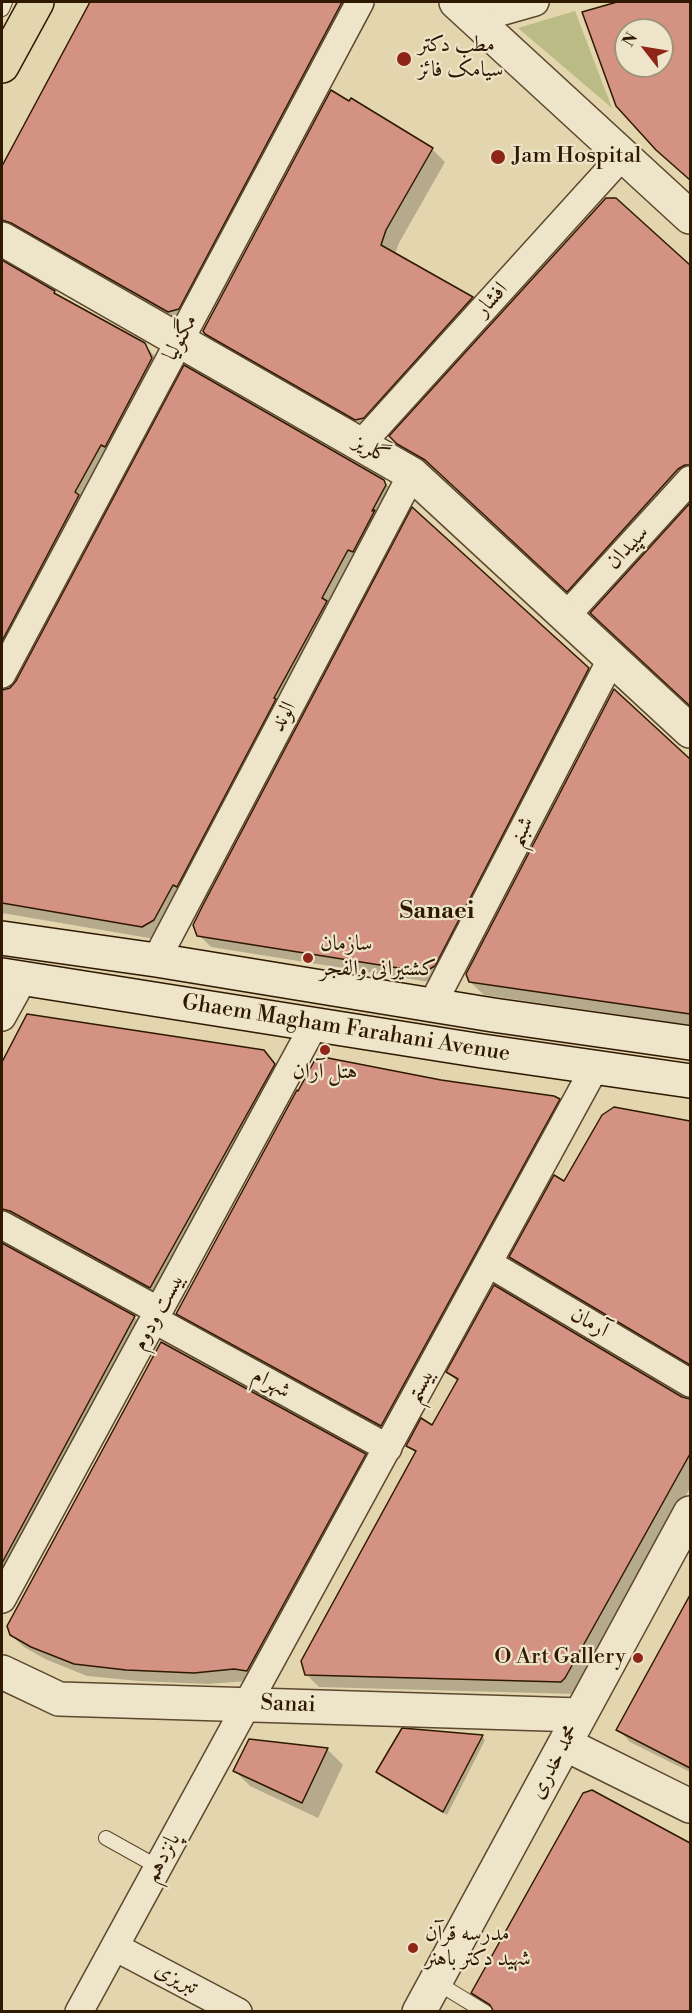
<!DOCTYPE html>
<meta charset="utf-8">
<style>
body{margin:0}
#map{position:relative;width:692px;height:2013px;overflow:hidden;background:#e3d5ae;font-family:"Libre Bodoni",serif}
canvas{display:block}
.frame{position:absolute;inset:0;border:3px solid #2f1900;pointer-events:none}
.north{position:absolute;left:614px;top:18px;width:60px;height:60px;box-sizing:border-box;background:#ede4ca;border:2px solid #a19379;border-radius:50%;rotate:301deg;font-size:16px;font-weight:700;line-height:24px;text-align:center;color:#2f1900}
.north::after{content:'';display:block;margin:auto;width:21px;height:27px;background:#8f2418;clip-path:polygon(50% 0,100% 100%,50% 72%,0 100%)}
</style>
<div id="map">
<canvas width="692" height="2013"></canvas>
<div class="frame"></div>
<div class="north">N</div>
</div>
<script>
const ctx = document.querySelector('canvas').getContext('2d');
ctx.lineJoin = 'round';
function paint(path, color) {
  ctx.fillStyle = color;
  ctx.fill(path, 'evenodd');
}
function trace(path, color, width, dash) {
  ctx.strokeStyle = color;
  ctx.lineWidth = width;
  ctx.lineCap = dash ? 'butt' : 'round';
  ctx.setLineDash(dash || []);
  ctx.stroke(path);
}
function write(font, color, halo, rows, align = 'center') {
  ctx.font = font + ' "Libre Bodoni",Amiri,serif';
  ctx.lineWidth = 4.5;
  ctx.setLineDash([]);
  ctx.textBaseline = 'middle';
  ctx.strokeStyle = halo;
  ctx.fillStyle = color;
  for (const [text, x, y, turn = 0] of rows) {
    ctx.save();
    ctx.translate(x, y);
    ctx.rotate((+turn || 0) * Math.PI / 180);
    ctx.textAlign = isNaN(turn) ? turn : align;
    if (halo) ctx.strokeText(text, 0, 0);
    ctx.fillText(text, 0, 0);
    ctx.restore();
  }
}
const green = new Path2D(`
 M 575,11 L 612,108 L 518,28 Z`);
const shadow = new Path2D(`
 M 91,2 L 366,2 L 181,324 L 2,239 L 2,167 Z
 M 622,2 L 633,2 L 649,11 L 654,2 L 690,2 L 690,179 L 669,160 L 584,13 ZM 626,30 L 662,30 L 662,66 L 626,66 Z
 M 432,149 L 445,162 L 399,243 L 395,254 L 472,298 L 485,311 L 369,432 L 220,347 L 207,333 Z
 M 616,199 L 690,267 L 690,481 L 580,603 L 439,472 L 411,456 L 391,436 Z
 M 2,262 L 54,292 L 60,298 L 144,345 L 157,358 L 2,677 Z
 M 383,481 L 396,494 L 155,939 L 2,913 L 2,691 L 12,688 Z
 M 690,505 L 690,705 L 592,613 Z
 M 588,669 L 600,681 L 436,983 L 211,947 L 199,935 Z
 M 614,691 L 690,762 L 690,1025 L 484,995 L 470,982 Z
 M 28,1016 L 263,1051 L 287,1077 L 163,1299 L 2,1229 L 2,1064 Z
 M 441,1081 L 559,1100 L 572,1113 L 394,1438 L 191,1326 L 178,1313 Z
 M 614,1108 L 690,1123 L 690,1369 L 524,1270 L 511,1257 L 565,1183 Z
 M 2,1244 L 134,1317 L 147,1329 L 2,1599 Z
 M 448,1372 L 690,1400 L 690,1488 L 574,1694 L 319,1687 L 306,1674 L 416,1454 L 408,1445 L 433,1427 L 458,1382 Z
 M 365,1455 L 377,1467 L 248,1681 L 207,1684 L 139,1681 L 87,1676 L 45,1659 L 24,1647 L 11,1635 Z
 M 690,1597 L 690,1772 L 630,1742 L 618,1729 Z
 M 482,1736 L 485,1740 L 447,1815 L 382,1775 Z
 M 250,1740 L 327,1749 L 343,1765 L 318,1818 L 250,1786 L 235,1771 Z
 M 592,1792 L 690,1844 L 690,2012 L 494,2012 L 473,1992 Z`);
const building = new Path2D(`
 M 90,2 L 342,2 L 179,309 L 168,312 L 11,223 L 2,220 L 2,166 Z
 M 617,2 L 690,2 L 690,180 L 656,150 L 616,106 L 582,12 ZM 626,30 L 662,30 L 662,66 L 626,66 Z
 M 331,90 L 349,101 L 351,98 L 433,148 L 386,230 L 381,245 L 473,297 L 364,418 L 355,420 L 205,334 L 203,331 Z
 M 606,198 L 616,198 L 690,265 L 690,465 L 685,465 L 678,469 L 567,592 L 425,460 L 397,444 L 389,436 Z
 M 2,260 L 55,291 L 54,293 L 145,343 L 152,358 L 105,447 L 101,445 L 75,492 L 79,495 L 2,641 Z
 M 184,365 L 384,480 L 386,485 L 372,511 L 375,510 L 353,552 L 348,550 L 322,598 L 327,601 L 274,698 L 276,699 L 177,887 L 173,885 L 154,920 L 142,927 L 2,903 L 2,690 L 10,688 L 16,681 Z
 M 690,503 L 690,706 L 590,613 Z
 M 412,507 L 589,668 L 435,966 L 424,972 L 197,936 L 193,925 L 203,905 Z
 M 614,689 L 690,759 L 690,1014 L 469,982 L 466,974 Z
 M 27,1014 L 264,1050 L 275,1064 L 150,1288 L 10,1211 L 2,1209 L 2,1062 Z
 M 316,1058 L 328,1058 L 441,1080 L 554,1096 L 560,1099 L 381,1426 L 176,1314 L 297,1090 L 298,1091 Z
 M 614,1107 L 690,1121 L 690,1365 L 509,1257 L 554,1175 L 564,1181 L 602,1115 Z
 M 2,1243 L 135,1316 L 2,1563 Z
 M 494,1285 L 682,1397 L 690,1399 L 690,1454 L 565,1678 L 561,1682 L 305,1675 L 301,1661 L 416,1451 L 406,1446 L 421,1418 L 432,1425 L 458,1379 L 446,1372 Z
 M 161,1342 L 366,1454 L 247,1671 L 234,1669 L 194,1673 L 126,1670 L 74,1664 L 31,1647 L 10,1635 L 7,1626 Z
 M 690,1595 L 690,1768 L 616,1730 Z
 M 402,1728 L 483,1735 L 443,1812 L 376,1772 Z
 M 249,1739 L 328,1748 L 302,1803 L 233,1771 Z
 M 592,1790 L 690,1843 L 690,2012 L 494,2012 L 490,2005 L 471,1993 L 583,1793 Z`);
const service = new Path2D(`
 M 2,9 L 5,2
 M 106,1838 L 158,1867
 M 436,1982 L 485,2012`);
const minor = new Path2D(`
 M 475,19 L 535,2
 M 361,444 L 623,155
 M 566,616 L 690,480
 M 2,674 L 360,2
 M 156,960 L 412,474
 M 432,1005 L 612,658
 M 2,1017 L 23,979
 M 2,1225 L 159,1311
 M 488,1263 L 690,1383
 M 155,1320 L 388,1448
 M 2,1599 L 314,1025
 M 115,1947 L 238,2012
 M 79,2012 L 595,1067`);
const tertiary = new Path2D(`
 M 456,2 L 690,217
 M 2,239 L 412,474 L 690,731
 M 2,1672 L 59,1699 L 580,1715
 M 565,1744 L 690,1806
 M 419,2012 L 690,1513`);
const secondary = new Path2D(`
 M 2,938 L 156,960 L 493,1015 L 690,1043
 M 2,975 L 482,1051 L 690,1081`);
const primary = new Path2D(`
 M 2,66 L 37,2`);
const markers = [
 [404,59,8,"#8f2418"],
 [498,157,8,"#8f2418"],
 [308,958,6,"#8f2418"],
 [325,1050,6,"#8f2418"],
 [638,1658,6,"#8f2418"],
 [413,1948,6,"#8f2418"]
];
const poiNames = [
 ["مطب دکتر",418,46],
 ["سیامک فائز",418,71],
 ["Jam Hospital",512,157],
 ["سازمان",320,945],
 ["کشتیرانی والفجر",320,970],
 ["هتل آران",325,1073,"center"],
 ["O Art Gallery",626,1658,"right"],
 ["مدرسه قرآن",425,1935],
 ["شهید دکتر باهنر",425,1960]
];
const streetNames = [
 ["افشار",492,300,-48],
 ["مگنولیا",181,338,-62],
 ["گلریز",371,450,30],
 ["سپیدان",628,548,-47],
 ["الوند",284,717,-62],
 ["شبنم",522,832,-63],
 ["Ghaem Magham Farahani Avenue",346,1029,9],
 ["بیست ودوم",159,1312,-61],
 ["آرمان",589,1323,30],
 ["شهرام",271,1384,29],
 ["بیستم",421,1386,-61],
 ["Sanai",288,1705,2],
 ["محمد خدری",555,1762,-62],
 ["پانزدهم",163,1858,-61],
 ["تبریزی",176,1979,28]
];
const neighbourhoodNames = [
 ["Sanaei",437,912]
];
paint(green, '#bbbb85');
paint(shadow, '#0003');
paint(building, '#d49283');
trace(building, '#2f1900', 1.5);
trace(service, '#5c482c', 16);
trace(minor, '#5c482c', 30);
trace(tertiary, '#5c482c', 36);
trace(secondary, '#2f1900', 36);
trace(primary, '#2f1900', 36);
trace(service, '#ede4ca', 14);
trace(minor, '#ede4ca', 27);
trace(tertiary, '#ede4ca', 33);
trace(secondary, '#ede4ca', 33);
trace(primary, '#e3d5ae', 33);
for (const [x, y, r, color] of markers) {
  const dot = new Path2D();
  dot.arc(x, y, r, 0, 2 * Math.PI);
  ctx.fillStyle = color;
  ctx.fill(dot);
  trace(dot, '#ede4ca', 2);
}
write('22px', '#2f1900', '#ede4ca', poiNames, 'left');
write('22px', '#2f1900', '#ede4ca', streetNames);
write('bold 24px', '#2f1900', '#ede4ca', neighbourhoodNames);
</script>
